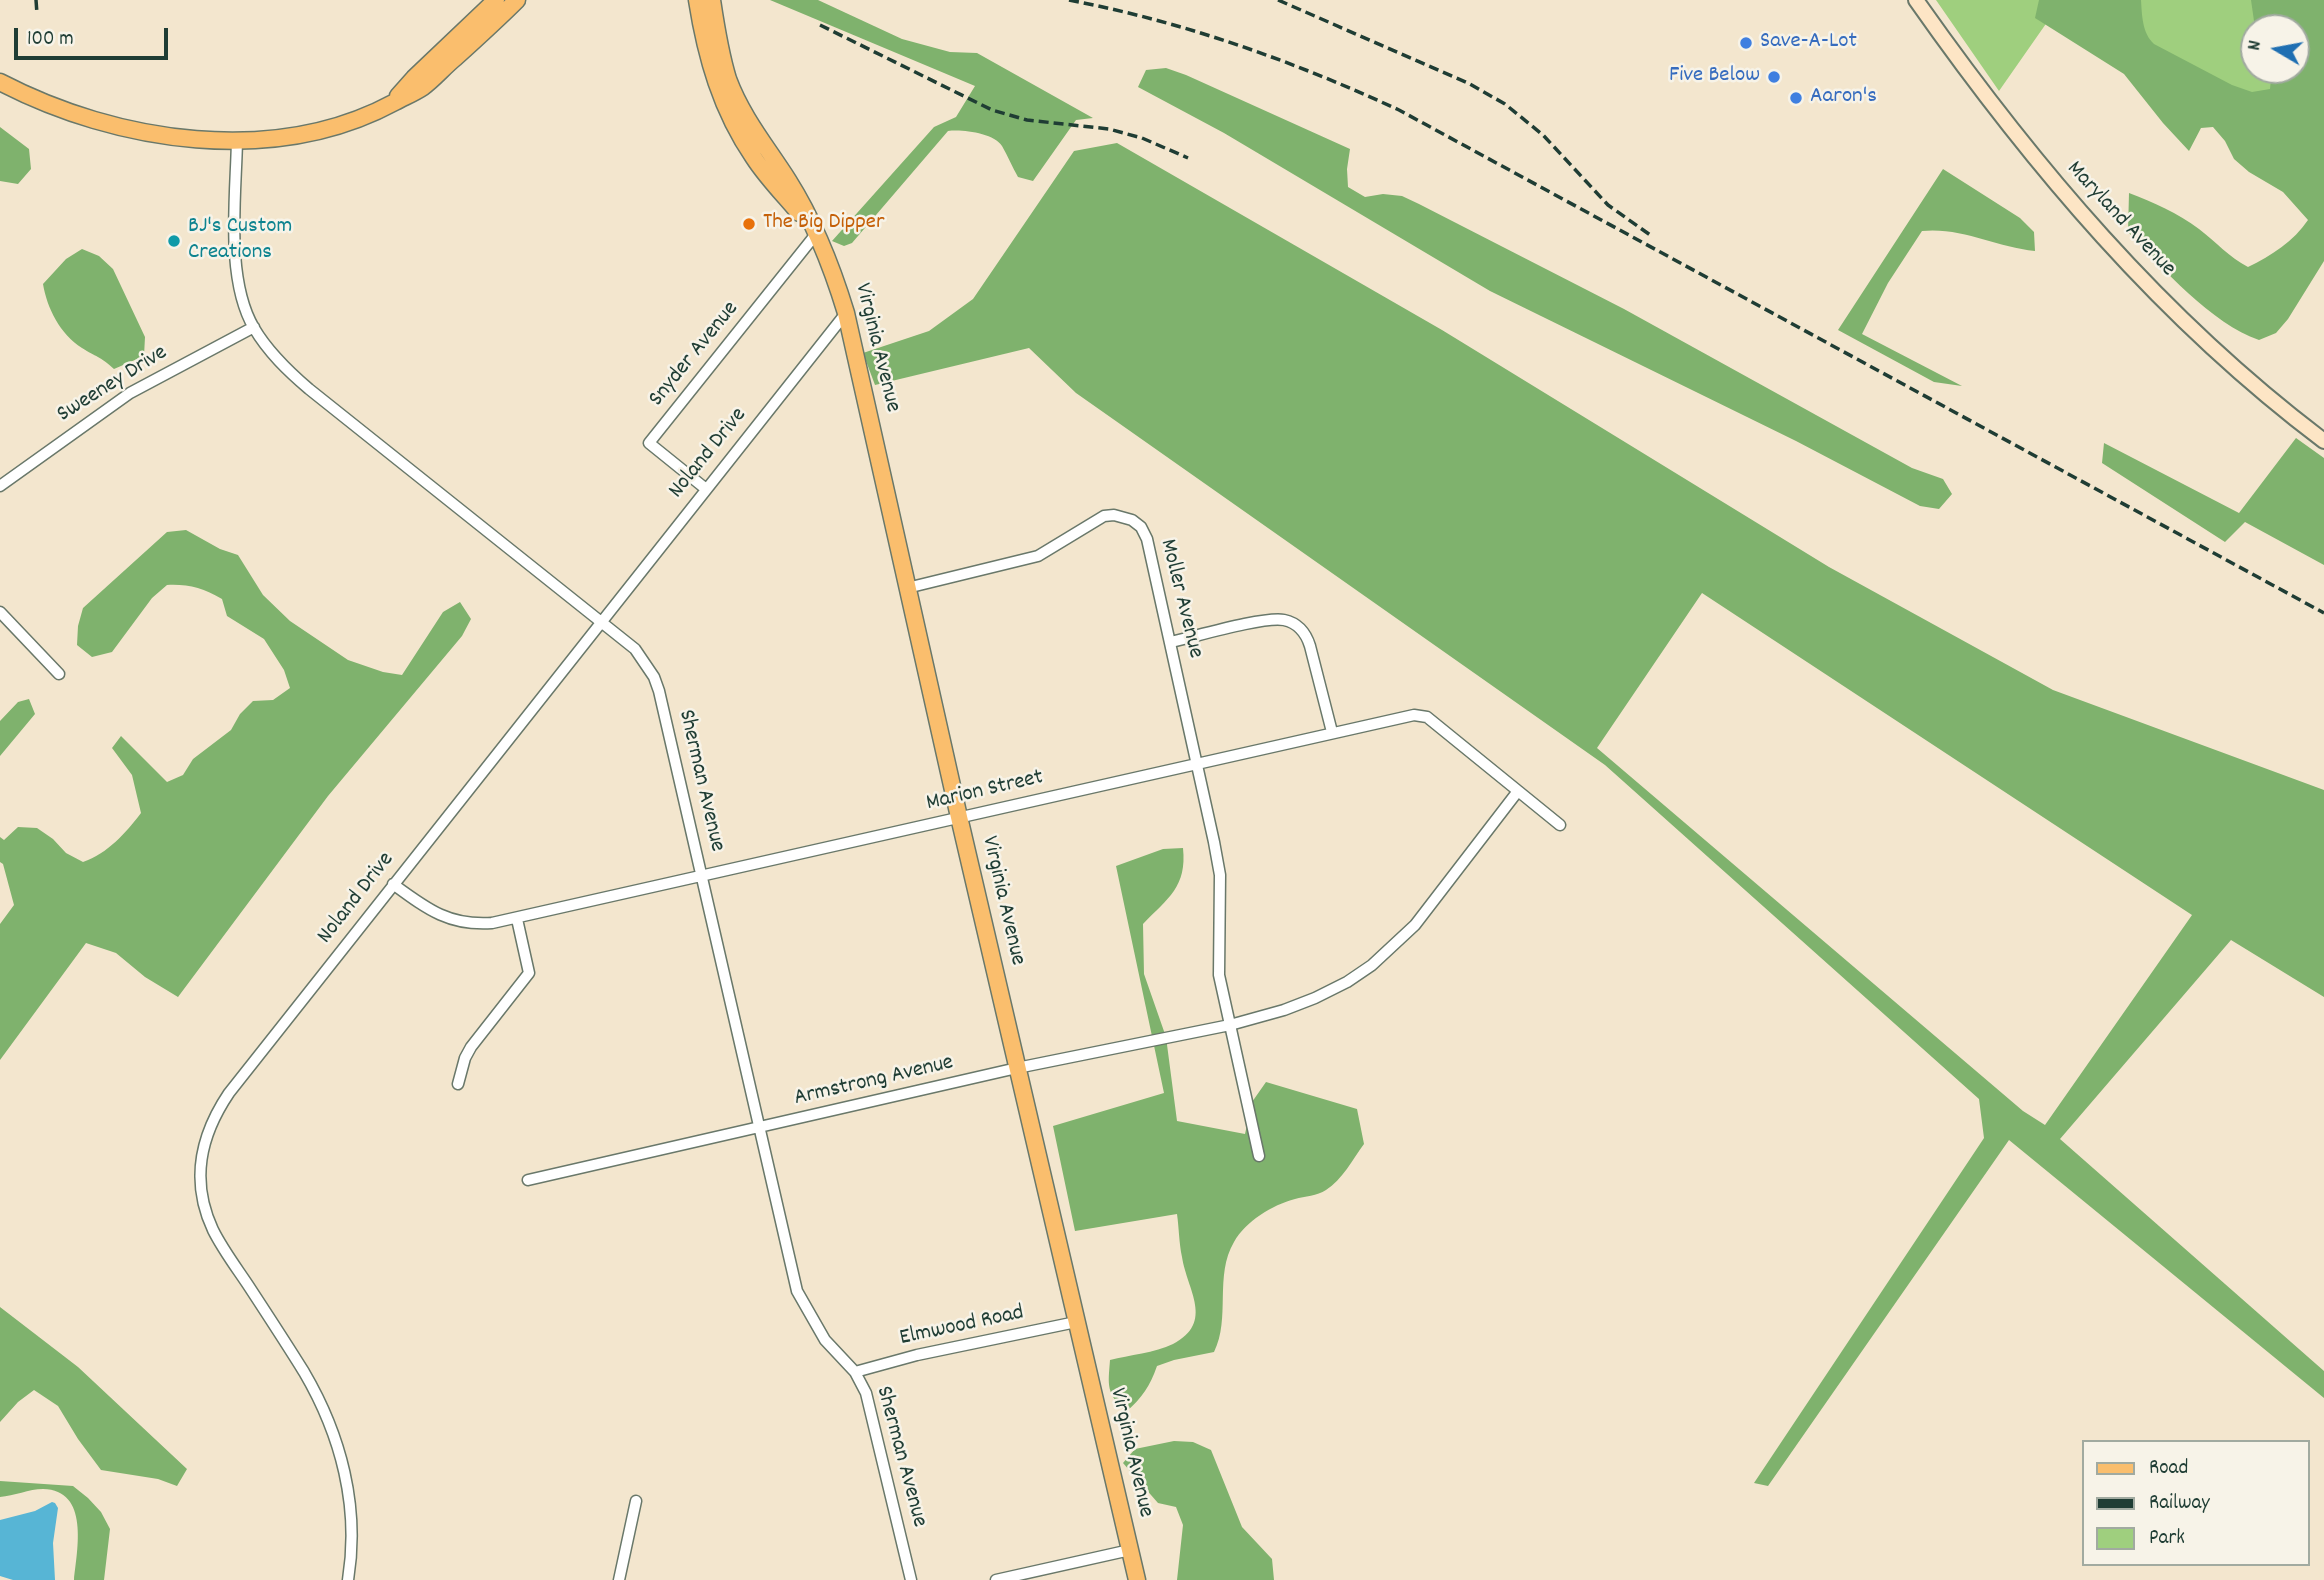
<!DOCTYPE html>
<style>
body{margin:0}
#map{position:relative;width:2324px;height:1580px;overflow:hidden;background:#f3e6ce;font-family:Dekko,sans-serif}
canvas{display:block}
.legend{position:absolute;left:2082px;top:1440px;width:228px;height:126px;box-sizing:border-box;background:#f7f3e8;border:2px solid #a1aaa0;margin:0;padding:9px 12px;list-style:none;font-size:21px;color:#1f3d34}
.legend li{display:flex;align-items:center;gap:14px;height:35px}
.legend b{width:35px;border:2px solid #a1aaa0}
.north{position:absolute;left:2240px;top:14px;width:70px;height:70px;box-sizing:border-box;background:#f7f3e8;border:2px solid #a1aaa0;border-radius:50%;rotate:280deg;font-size:19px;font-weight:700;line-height:28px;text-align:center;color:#1f3d34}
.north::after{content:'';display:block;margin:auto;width:24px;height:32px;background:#1f6fb2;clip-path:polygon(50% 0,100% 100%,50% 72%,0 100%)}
.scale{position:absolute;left:14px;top:28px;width:154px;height:32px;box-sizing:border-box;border:4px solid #1f3d34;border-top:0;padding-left:9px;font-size:21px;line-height:24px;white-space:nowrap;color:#1f3d34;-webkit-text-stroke:5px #f7f3e8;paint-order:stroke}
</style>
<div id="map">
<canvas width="2324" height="1580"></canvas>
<ul class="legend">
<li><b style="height:9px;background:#fabe6d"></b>Road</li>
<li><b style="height:9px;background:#1f3d34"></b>Railway</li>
<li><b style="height:19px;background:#9fcf7e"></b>Park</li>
</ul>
<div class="north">N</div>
<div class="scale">100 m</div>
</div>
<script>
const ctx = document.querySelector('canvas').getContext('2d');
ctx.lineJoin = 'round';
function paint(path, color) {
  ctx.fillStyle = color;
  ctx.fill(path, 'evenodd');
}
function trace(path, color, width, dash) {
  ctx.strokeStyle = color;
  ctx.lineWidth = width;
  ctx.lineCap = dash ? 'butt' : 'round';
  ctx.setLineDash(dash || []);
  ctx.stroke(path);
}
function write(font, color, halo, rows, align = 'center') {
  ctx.font = font + ' Dekko,sans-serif';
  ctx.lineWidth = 5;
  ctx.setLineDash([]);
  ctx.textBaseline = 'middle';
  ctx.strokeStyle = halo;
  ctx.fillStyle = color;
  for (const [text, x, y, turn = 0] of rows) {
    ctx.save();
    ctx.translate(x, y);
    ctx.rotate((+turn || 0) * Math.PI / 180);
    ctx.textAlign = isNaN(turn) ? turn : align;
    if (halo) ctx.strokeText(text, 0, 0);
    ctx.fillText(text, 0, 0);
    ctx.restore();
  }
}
const green = new Path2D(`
 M 1936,0 L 2324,0 L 2324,130 L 2050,18 L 1999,91 ZM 2254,28 L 2296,28 L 2296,70 L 2254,70 Z`);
const forest = new Path2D(`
 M 770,0 L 818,0 L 902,39 L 950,52 L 977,53 L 1093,118 L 1076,120 L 1033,181 L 1018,177 C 1012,167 1008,156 1002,146 C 994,133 962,129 948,131 L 852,243 L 844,246 L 832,241 L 934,127 L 956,117 L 975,86 Z
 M 2039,0 L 2141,0 C 2142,15 2142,33 2154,44 L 2232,85 L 2252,92 L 2270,89 L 2272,70 L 2296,70 L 2296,28 L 2255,28 L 2251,0 L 2324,0 L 2324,261 L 2288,319 L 2276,333 L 2259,340 C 2212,324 2162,268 2128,232 L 2129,193 C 2153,202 2178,213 2199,229 C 2216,242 2229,257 2248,267 C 2271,256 2294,241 2308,220 L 2283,192 L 2249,172 L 2234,159 L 2225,141 L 2213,127 L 2201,128 L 2189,151 L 2163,123 L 2124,74 L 2035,18 Z
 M 1166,68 L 1186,75 L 1350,149 L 1347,169 L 1348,187 L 1365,197 L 1383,194 L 1402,196 L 1419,204 L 1624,309 L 1912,468 L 1943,479 L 1952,494 L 1939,509 L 1920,506 L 1796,441 L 1490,291 L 1224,133 L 1138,87 L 1146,70 Z
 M 0,127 L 29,149 L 31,169 L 18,184 L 0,181 Z
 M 1117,143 L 1442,330 L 1829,567 L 2053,690 L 2324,790 L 2324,997 L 2231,940 L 2060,1139 L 2324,1371 L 2324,1398 L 2009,1140 L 1768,1486 L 1754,1483 L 1984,1138 L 1979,1099 L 1605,765 L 1076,393 L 1029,348 L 875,385 L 863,353 L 929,331 L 973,299 L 1074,151 ZM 1702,593 L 2192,915 L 2045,1125 L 2023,1111 L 1597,748 Z
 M 1943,169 L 2020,218 L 2034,232 L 2035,251 C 1996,247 1962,227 1922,231 L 1888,283 L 1862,334 L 1962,386 L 1934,382 L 1838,330 Z
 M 82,249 L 99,256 L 113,269 L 145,337 L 144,356 L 114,369 C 100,356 96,357 82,348 C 60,334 47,308 43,284 L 66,259 Z
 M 2296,438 L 2324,458 L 2324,565 L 2245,522 L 2225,542 L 2102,463 L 2104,443 L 2239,513 Z
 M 186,530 L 220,549 L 238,555 L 263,595 L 290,621 L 348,660 L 383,672 L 402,675 L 443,612 L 460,602 L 471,619 L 462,636 L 328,796 L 178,997 L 145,977 L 116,953 L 86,943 L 0,1060 L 0,924 L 14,905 L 3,864 L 0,862 L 0,837 L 4,840 L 18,827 L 37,828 L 53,839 L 66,853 L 83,862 C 108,853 125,834 141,813 L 132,775 L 112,748 L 121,736 L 167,782 L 183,775 L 193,759 L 231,730 L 240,714 L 253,701 L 273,700 L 290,688 L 284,670 L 264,639 L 227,616 L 222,599 C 203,588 188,584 167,585 L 152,598 L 112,652 L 92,657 L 77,645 L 78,626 L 83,608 L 167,532 Z
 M 29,699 L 35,714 L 0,756 L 0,721 L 18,702 Z
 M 1183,848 C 1187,887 1168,898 1143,924 L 1144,974 L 1166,1037 L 1177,1121 L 1245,1134 L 1252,1102 L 1266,1082 L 1357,1109 L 1364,1144 C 1353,1159 1342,1180 1326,1190 C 1317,1196 1305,1196 1295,1199 C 1272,1205 1246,1221 1234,1242 C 1214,1276 1231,1318 1214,1352 L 1174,1360 L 1157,1366 C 1150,1386 1142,1398 1126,1412 C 1106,1393 1108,1386 1110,1360 C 1129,1355 1155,1353 1173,1344 C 1215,1322 1187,1290 1182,1257 C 1179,1243 1179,1228 1177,1214 L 1075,1231 L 1053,1126 L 1164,1093 L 1116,866 L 1163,849 Z
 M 0,1307 L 78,1367 L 187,1469 L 177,1486 L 158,1479 L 101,1470 L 78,1439 L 58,1406 L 34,1390 L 18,1402 L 0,1422 Z
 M 1174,1441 L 1193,1442 L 1211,1450 L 1242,1527 L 1272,1559 L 1274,1580 L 1177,1580 L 1183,1525 L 1176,1507 L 1158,1503 L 1123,1463 L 1135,1449 Z
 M 0,1481 L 73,1486 L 88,1498 L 101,1512 L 110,1529 L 104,1580 L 74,1580 C 77,1550 90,1490 43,1489 C 29,1489 14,1496 0,1497 Z`);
const water = new Path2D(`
 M 52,1502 L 55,1503 L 58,1508 L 53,1543 L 55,1580 L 13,1580 L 0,1576 L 0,1520 L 35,1511 Z`);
const minor = new Path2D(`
 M 237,140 C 236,196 225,279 254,328 C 268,352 288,371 309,389 L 635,649 L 654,677 L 659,691 L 797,1291 L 825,1340 L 855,1372 L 866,1393 L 911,1580
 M 0,486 L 130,393 L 254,327
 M 706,489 L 649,443 L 816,234
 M 907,588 L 1038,556 L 1104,516 L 1114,515 L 1132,520 L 1141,527 L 1147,539 L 1214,842 L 1220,875 L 1219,975 L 1259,1156
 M 0,612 L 59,674
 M 1171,642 C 1194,637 1264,616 1284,620 C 1298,623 1306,633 1310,646 L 1332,732
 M 393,884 C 427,909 449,926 492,923 L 1414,715 L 1427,717 L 1560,825
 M 458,1084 L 465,1058 L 471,1047 L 529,973 L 517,919
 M 528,1180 L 1017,1068 L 1230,1025 L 1284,1010 L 1315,998 L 1347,982 L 1372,965 L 1415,925 L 1518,791
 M 855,1372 L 917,1355 L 1076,1322
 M 348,1580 C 360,1507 341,1435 304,1372 C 286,1343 267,1314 248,1285 C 236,1267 223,1250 213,1230 C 190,1181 200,1136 229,1093 L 846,313
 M 619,1580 L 636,1501
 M 996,1580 L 1130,1550`);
const secondary = new Path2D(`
 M 1916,0 C 2032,165 2162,319 2324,441`);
const primary = new Path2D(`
 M 697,0 C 706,57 721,110 754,158 C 767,178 784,195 799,213
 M 712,0 C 716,27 720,53 728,79 C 742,117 767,147 788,180 C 814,221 832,267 846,313 L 959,817 L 1137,1580
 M 0,82 C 117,143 275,167 395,102 C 404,97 414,93 423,87 C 434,79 444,67 455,58 C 476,39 497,20 517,0
 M 398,96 L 414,78 L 496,0`);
const rail = new Path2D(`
 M 36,0 L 37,14
 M 1069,0 C 1184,22 1293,61 1399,110 L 2324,613
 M 1278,0 L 1468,83 L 1505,104 L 1543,135 L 1608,205 L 1653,237
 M 820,25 L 992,110 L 1027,120 L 1109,129 L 1142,138 L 1188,158`);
const markers = [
 [1746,43,7,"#3f7fe0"],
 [1774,77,7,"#3f7fe0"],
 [1796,98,7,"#3f7fe0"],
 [749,224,7,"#e8710a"],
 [174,241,7,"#0f9aa8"]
];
const shopNames = [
 ["Save-A-Lot",1760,43],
 ["Five Below",1760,77,"right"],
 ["Aaron's",1810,98]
];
const streetNames = [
 ["Maryland Avenue",2120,220,47],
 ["Virginia Avenue",876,348,76],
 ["Snyder Avenue",695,355,-51],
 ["Sweeney Drive",113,385,-32],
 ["Noland Drive",709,454,-51],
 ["Moller Avenue",1180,599,76],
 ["Sherman Avenue",700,781,77],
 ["Marion Street",985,792,-13],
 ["Noland Drive",357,899,-52],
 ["Virginia Avenue",1002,901,77],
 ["Armstrong Avenue",874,1082,-13],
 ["Elmwood Road",962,1327,-12],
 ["Virginia Avenue",1130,1453,77],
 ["Sherman Avenue",900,1457,75]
];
const foodNames = [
 ["The Big Dipper",763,224]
];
const cultureNames = [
 ["BJ's Custom",188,228],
 ["Creations",188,254]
];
paint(green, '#9fcf7e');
paint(forest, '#7fb26d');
paint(water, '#57b5d5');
trace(minor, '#69786a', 13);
trace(secondary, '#69786a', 18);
trace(primary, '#69786a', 19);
trace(minor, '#fff', 10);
trace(secondary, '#fde5c5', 14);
trace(primary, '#fabe6d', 16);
trace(rail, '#1f3d34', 3.5, [10, 5]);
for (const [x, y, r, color] of markers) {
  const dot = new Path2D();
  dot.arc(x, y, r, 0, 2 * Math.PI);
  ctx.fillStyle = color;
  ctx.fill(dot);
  trace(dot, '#f7f3e8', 2.5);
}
write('23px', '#366cbe', '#f7f3e8', shopNames, 'left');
write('23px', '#1f3d34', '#f7f3e8', streetNames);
write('23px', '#c56008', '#f7f3e8', foodNames, 'left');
write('23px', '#0d838f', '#f7f3e8', cultureNames, 'left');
</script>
